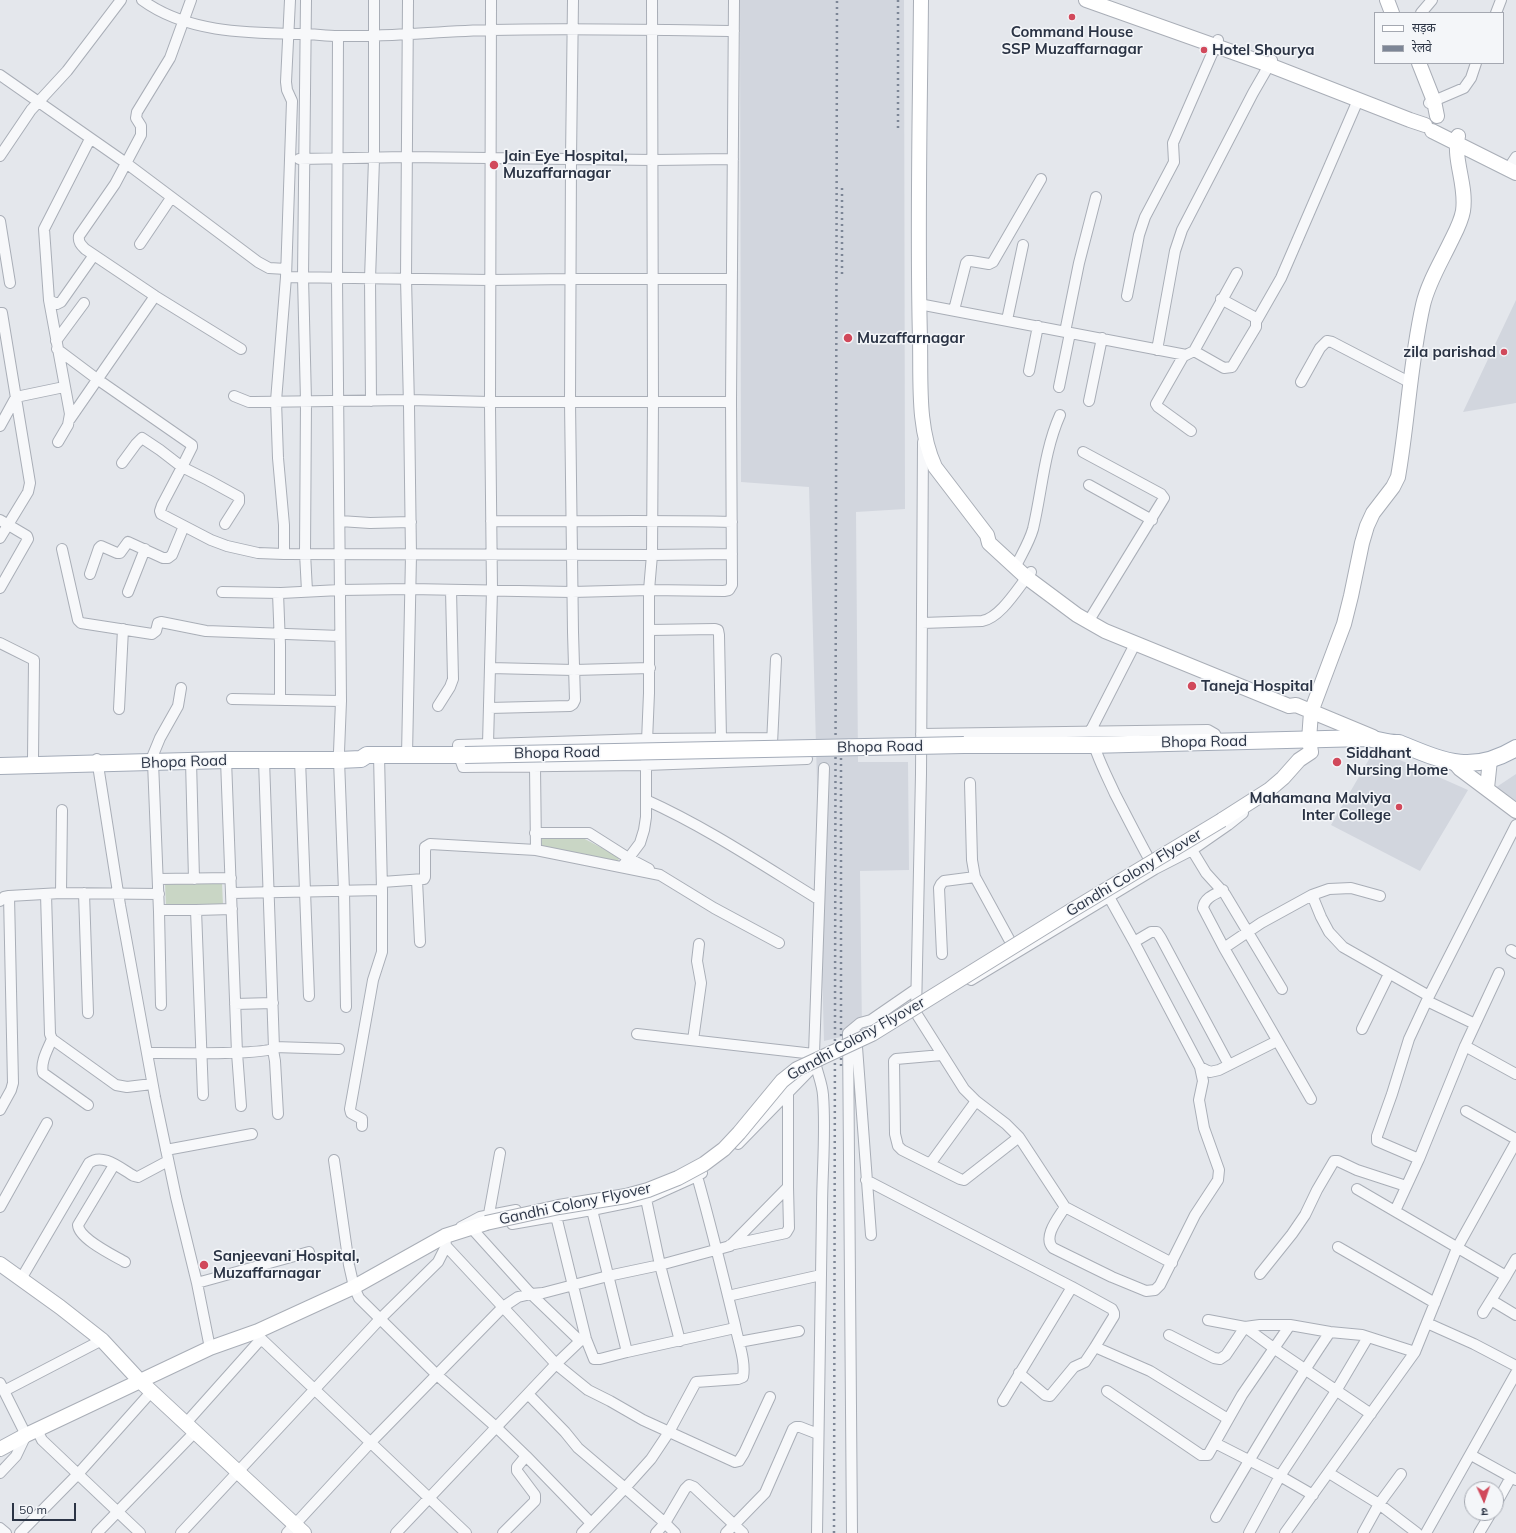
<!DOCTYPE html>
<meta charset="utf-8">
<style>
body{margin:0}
#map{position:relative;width:1516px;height:1533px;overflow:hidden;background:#e4e7ec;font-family:Mulish,"Noto Sans Devanagari",sans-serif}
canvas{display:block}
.legend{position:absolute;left:1374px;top:12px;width:130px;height:52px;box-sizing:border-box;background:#f4f6f9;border:1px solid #a4a8b1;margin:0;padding:5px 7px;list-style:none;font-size:12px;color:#2b3445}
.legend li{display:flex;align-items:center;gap:8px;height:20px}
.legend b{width:20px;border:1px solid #a4a8b1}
.north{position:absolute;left:1464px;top:1481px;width:40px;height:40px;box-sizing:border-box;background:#f4f6f9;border:1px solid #a4a8b1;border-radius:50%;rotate:177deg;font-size:11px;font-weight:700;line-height:16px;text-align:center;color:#2b3445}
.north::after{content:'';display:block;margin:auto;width:14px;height:18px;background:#d1495b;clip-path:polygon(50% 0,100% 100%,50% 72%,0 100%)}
.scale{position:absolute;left:12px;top:1503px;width:64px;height:18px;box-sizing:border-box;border:2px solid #2b3445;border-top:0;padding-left:5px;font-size:12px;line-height:14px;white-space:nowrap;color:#2b3445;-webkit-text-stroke:3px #f4f6f9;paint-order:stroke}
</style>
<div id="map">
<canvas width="1516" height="1533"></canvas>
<ul class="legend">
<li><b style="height:5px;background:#fff"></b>सड़क</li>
<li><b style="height:5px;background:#7d8696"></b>रेलवे</li>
</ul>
<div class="north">उ</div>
<div class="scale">50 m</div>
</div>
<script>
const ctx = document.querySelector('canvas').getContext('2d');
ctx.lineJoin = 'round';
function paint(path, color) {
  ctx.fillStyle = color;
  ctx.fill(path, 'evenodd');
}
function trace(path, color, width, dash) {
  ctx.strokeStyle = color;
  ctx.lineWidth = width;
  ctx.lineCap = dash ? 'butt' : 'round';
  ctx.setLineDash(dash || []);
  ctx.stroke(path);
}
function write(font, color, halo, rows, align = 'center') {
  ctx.font = font + ' Mulish,sans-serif';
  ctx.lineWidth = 3;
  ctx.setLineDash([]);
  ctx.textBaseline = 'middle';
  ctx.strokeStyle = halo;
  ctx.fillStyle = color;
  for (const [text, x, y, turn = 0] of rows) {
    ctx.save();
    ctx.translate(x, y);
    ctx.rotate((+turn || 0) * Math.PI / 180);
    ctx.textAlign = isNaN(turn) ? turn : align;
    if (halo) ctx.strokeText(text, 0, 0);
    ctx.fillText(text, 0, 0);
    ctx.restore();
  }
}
const built = new Path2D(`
 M 740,0 L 904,0 L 905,509 L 856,512 L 858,762 L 908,762 L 909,870 L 860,871 L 862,1032 L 824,1041 L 809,487 L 741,482 Z
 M 1516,300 L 1516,403 L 1463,412 Z
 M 1375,749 L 1468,790 L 1420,871 L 1331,825 Z
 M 1516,774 L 1516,801 L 1495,788 Z`);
const green = new Path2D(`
 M 542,837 L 581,837 L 619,857 L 618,863 L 541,849 Z
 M 165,883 L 222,883 L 223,905 L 166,906 Z`);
const street = new Path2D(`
 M 142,0 C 187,33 247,33 302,34 C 314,34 326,36 338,36 C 389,37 441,31 492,30 C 573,28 653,30 734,31
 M 191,0 L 170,58 L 137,112 L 136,118 L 141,126 L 141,135 L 115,184 L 79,236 C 78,242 81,245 85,249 L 155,296 L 241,349
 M 306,0 L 303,277 L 306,401 L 305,553 L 307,591
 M 1421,13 L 1432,0
 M 1496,13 L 1501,0
 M 338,36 L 337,279 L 341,701
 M 0,75 L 126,163 L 258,262 L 269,268 L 286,269
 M 1429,103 L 1464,88 L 1471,78 L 1476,63
 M 0,156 L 31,110 L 67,71 L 121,0
 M 299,159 L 406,157 L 654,160 L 733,159
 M 1512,163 L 1516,157
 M 0,221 L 10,283
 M 140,244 L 171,198
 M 286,277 L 490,280 L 571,279 L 732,279
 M 1127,296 L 1139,235 L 1145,217 L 1174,162 L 1173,143 L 1218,40
 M 49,300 L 57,304 L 61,302 L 94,255
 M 919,304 L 1186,355 L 1194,351 L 1237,273
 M 954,310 L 966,263 L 968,261 L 971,261 L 989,264 L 993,262 L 1041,179
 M 0,313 L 2,313 L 30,483 L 28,492 L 0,538
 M 1007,320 L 1023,245
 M 1257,320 L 1281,278 L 1358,100
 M 1065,332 L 1079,263 L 1096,197
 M 56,341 L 84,303
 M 57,349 L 97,379 L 192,445 L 192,447 L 182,467 L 160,450 L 142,438 L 136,444 L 122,463
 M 1157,350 L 1175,251 L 1182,230 L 1253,93 L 1272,60
 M 1194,351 L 1224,368 L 1232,367 L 1256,327 L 1256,318 L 1221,299
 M 1184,355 L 1156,404 L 1158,407 L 1191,431
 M 1029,371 L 1038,326
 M 1301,382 L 1320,348 L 1327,341 L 1332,342 L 1411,383
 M 1059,387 L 1070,333
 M 234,396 L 249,402 L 254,402 L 409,400 L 490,402 L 731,402
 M 371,401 L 370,279 L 374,159 L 374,0
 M 1089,401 L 1102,338
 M 70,419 L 155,296
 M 0,426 L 16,397 L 64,387
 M 58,442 L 68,425 L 70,414 L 49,300 L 44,229 L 90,139
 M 923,442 L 921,774 L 916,1013 L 964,1089 L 976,1101 L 1006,1124 L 1019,1137 L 1065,1207 L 1172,1263
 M 1083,452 L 1161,494 L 1164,498 L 1088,622
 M 1089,485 L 1152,520
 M 0,520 L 27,536 L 28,539 L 0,588
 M 340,521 L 370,523 L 411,522
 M 491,521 C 572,522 652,520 732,522
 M 225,524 L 239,502 L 239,497 L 208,480 L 182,467 L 162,505 L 160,511 L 161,514 L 211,540 L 227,546 L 258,553 L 284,554 L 652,555 L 732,554
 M 62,549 L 78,620 L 81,623 L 152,634 L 156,631 L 158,623 L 161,622 L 206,631 L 340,636
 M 284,554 L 284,525 L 278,458 L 276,401 L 286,277 L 292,101 L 287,90 L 286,82 L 290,0
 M 1015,568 C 1021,555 1029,543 1033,529 C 1042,491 1044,451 1060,415
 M 90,574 L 99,548 L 101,546 L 117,553 L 120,553 L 128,542 L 163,558 L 168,558 L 172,555 L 184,526
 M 128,592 L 145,549
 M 222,592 L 281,593 L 340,590 L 410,589 L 572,592 L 649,590 L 724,591 L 729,590 L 732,585 L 731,402 L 734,0
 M 278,593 L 280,645 L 280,699
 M 922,623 L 982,621 C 1001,618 1019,586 1031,572
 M 650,630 L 715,629 L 718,630 L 719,635 L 721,739
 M 0,643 L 34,660 L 33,758
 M 1135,644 L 1090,732 C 1095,754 1106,774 1115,794 C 1128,819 1140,843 1154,868
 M 490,668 L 574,670 L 650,668
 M 232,699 L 341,701 L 339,752
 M 438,706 L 450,687 L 453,679 L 451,590
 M 489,708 L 570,706 L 573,704 L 575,700 L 573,632 L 570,402 L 571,159 L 573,0
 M 119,709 L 123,629
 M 921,734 L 1208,730 L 1215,734 L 1219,742
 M 772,738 L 647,739 L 458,745 L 459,756 L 463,767 L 646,765 L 807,759
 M 488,744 L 492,590 L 490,407 L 491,0
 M 772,744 L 776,659
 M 153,755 L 160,738 L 178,706 L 181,688
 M 407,755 L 411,555 L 409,406 L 406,278 L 408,0
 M 97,759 L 120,905 L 155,1097 L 176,1197 L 197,1283 L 210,1348
 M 226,760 L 237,1053 L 241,1106
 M 300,760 L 309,996
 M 339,760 L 344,891 L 346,1007
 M 191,761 L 194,879
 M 153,762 L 159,912 L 161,1005
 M 535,767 L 536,850
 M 970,783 L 972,860 L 975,877 L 1016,952
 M 646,800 C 706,827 761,864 818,899 L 819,902
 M 535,833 L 589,833 L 630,859 L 649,869
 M 1192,850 L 1206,873 L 1225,894 L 1282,989
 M 622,867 L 640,843 L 644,830 L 646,817 L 646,765 L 649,693 L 649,590 L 652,555 L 653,402 L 652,0
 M 158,879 L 231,878
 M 417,880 L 420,942
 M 382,882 L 424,879 L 425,877 L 425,847 L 430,844 L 536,850 L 660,875 L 714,908 L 779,943
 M 1223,890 C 1215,894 1204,898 1203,908 L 1224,948 L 1311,1099
 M 61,893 L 62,810
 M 84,893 L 88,1013
 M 232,893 L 382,890 L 379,755
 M 46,894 L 50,1034 L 52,1039 L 116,1085 L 127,1087 L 152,1084
 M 1312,895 L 1321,917 L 1329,932 L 1343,947 L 1429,996
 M 1109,897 L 1134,942 L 1200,1067 L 1210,1072 L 1219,1070 L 1277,1041
 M 0,901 L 4,897 L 9,896
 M 159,910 L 196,910
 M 1134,942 L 1151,932 L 1157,932 L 1161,938 L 1229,1065
 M 1224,948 L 1261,923 L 1312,895 L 1329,889 L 1351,888 L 1380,896
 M 1511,950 L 1516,953
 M 942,954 L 939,888 L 941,884 L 944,881 L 975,877
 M 1499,973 L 1465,1046 L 1419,1159 L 1377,1141 L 1377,1136 L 1392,1094 L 1409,1039 L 1429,996 L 1516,825
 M 971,980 L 1155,869 L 1192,850 L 1228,825 L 1243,813
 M 1427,1001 L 1475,1024
 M 235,1004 L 273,1003
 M 1362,1029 L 1389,974
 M 637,1034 L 814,1054
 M 858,1035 L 857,1047 L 871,1235
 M 52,1039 C 48,1049 40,1062 43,1073 L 88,1105
 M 693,1040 L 701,983 L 697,961 L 699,944
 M 1465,1046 L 1516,1074
 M 274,1047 L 339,1049
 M 273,1050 L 275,1061 L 278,1114
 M 147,1053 C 165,1053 265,1055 274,1048 L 264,760
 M 942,1055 L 896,1059 L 894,1061 L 895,1134 L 898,1146 L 902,1150 L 960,1179 L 964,1180 L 1019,1137
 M 203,1095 L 196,910 L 232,909
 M 0,1110 L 11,1090 L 13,1083 L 9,896 L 61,893 L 159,894
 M 1466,1111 L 1516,1139
 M 362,1126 L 362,1119 L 351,1113 L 350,1109 L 373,980 L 382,952 L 382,890
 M 738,1144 L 815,1065
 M 166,1150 L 252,1134
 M 334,1160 L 349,1265 L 354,1287 L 359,1298 L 437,1375 L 496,1427 L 526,1456 L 517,1467 L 517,1471 L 535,1495 L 535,1501 L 503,1533
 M 930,1164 L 976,1101
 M 114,1165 L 78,1225 C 79,1239 113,1255 125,1262
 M 866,1180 L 1072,1287 L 1112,1309 L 1114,1313 L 1114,1316 L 1095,1347 L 1150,1371 L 1228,1419
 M 1357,1189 L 1506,1276 L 1516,1259
 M 646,1199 L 660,1265 L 680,1341
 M 0,1207 L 47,1123
 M 1065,1207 C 1059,1217 1042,1237 1053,1248 L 1112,1277 L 1146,1291 L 1155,1290 L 1160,1285 L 1195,1215 L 1218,1180 L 1219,1170 L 1204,1128 L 1199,1100 L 1203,1081 L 1200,1067
 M 592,1210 L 627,1352
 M 1395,1211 L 1419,1159
 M 489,1214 L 500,1153
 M 556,1216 L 586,1339 L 594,1359 L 600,1359 L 627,1352 L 735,1328
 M 512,1224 L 592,1210 L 646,1199 L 697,1176 L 702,1173
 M 461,1227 L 480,1217 L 516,1210
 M 475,1232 L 531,1294 L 580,1341 L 586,1339
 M 730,1245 L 786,1233 L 789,1228 L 788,1187
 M 1338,1247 L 1435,1303
 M 1260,1274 L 1292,1234 L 1305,1215 L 1317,1190 L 1334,1161 L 1338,1161 L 1357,1170 L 1406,1186
 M 21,1279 L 89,1163 C 103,1152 121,1169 134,1176 L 138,1177 L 168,1161
 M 197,1283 L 309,1252
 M 728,1296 L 821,1275
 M 1491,1300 L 1516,1315
 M 1483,1313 L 1506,1276
 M 1208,1320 L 1245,1327 L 1275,1349 L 1371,1414
 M 1427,1323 L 1474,1344 L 1516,1366
 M 254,1332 L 466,1533
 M 1169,1335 L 1214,1358 L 1220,1359 L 1226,1355 L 1245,1327 L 1260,1325 L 1290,1325 L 1330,1332 L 1362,1335 L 1415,1352
 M 580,1341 L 556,1364 L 588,1390 L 610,1401 L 643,1420 L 735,1462 L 739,1461 L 744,1453 L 770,1397
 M 739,1342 L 799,1331
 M 1019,1373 L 1045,1395 L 1050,1396 L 1074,1367 L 1085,1362 L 1095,1347
 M 0,1383 L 26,1435 L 16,1456 L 0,1473
 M 4,1391 L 102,1340
 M 1107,1391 L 1201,1455 L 1208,1455 L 1242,1395 L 1290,1325
 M 528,1394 L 565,1432 L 578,1448 L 625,1488 L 651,1459 L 669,1432 L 696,1382 L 738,1379 L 743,1377 C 746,1361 738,1341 735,1325 C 723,1275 711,1226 697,1176
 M 1003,1401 L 1072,1287
 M 186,1423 L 261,1339
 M 37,1430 L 42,1440 L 140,1533
 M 1215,1443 L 1280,1476 L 1313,1495
 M 1471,1455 L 1516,1480
 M 526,1456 L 591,1523
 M 1329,1473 L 1379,1504 L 1417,1533
 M 1496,1504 L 1511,1477
 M 1216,1517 C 1252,1455 1289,1392 1330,1332
 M 0,1528 L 6,1533
 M 20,1533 L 78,1474 L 152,1391
 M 97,1533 L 195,1432
 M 181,1533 L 380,1319 L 438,1262 L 446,1246 L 445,1236
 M 287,1533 L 371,1442 L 503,1307 L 518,1297 L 531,1294 L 543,1293 L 608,1276 L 660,1265 L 730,1246 L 788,1187 L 788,1092
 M 396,1533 L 556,1364 L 446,1246
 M 582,1533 L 625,1488 L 665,1523 L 656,1533
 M 675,1533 L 665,1523 L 685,1489 L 689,1485 L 694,1487 L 743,1533
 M 726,1533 L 765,1493 L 793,1429 L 796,1427 L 800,1427 L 818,1434
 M 817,1533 C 818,1425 821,1318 822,1210 C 822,1172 826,1133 823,1095 C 822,1081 815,1069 814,1054 L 824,768
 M 852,1533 L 848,1033 L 860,1023 L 871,1020 L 916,989
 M 1249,1533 L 1280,1476 L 1336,1391 L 1368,1337
 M 1285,1533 L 1415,1352 L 1457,1248 L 1516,1142
 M 1363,1533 L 1379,1504 L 1401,1474
 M 1426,1533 L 1516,1373
 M 1479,1533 L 1491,1513`);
const secondary = new Path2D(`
 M 921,0 C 920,113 917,226 920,339 C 921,382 917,428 935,467 L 987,535 L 989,543 L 1026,577 L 1077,615 L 1105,631 L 1289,706 L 1296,705 L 1373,737
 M 1086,0 L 1269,65 L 1410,120 L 1425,125
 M 1387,0 L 1392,13
 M 1419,63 L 1434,101 L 1437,116
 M 1432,131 L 1516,173
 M 1454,762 L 1460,769 L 1516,811
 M 1487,788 L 1490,760
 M 1222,820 L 1269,790 L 1283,778 L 1299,760 L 1311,752 L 1309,740 L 1311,712 L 1344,624 L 1351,596 L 1362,543 L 1367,526 L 1373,513 L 1393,487 L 1398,477 C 1408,420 1410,362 1423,305 C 1428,283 1441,262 1451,241 C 1456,231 1461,222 1463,211 C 1467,185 1453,161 1458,136
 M 0,1264 L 60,1307 L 102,1340 L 140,1381 L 304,1533
 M 0,1449 L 26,1435 L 210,1348 L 258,1331 L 354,1287 L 445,1236 L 486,1223`);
const primary = new Path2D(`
 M 964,745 L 1089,745 L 1365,738 C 1377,739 1389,744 1399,743 C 1443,761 1471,775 1516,748
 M 0,766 L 226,760 L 339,760 L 361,759 L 367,755 L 465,755`);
const rail = new Path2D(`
 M 898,128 L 898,0
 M 842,274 L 842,188
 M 841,1066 L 841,758
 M 834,1533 L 837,0`);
const secondaryBridge = new Path2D(`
 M 486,1223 L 559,1207 L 626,1196 L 648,1190 L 678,1178 L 704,1164 L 724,1149 L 739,1133 L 782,1081 L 797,1069 L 872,1034 L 1069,912 L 1222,820`);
const primaryBridge = new Path2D(`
 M 465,755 L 964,745`);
const markers = [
 [1072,17,4,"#d1495b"],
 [1204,50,4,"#d1495b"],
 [494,165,5,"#d1495b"],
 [848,338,5,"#d1495b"],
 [1504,352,4,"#d1495b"],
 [1192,686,5,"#d1495b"],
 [1337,762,5,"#d1495b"],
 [1399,807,4,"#d1495b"],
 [204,1265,5,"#d1495b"]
];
const poiNames = [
 ["Command House",1072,32,"center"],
 ["SSP Muzaffarnagar",1072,49,"center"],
 ["Hotel Shourya",1212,50],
 ["Jain Eye Hospital,",503,156],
 ["Muzaffarnagar",503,173],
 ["Muzaffarnagar",857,338],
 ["zila parishad",1496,352,"right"],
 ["Taneja Hospital",1201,686],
 ["Siddhant",1346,753],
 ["Nursing Home",1346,770],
 ["Mahamana Malviya",1391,798,"right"],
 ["Inter College",1391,815,"right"],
 ["Sanjeevani Hospital,",213,1256],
 ["Muzaffarnagar",213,1273]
];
const streetNames = [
 ["Bhopa Road",1204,742,-1],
 ["Bhopa Road",880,747,-1],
 ["Bhopa Road",557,753,-1],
 ["Bhopa Road",184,762,-2],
 ["Gandhi Colony Flyover",1134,873,-31],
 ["Gandhi Colony Flyover",856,1039,-29],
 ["Gandhi Colony Flyover",575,1204,-12]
];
paint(built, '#d2d6de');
paint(green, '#c9d6c5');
trace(street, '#a9aeb7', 12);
trace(secondary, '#a9aeb7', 16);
trace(primary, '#a3abb8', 18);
trace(street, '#f7f8fa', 10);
trace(secondary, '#fff', 14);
trace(primary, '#fff', 16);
trace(rail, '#7d8696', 2.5, [2, 4]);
trace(secondaryBridge, '#a9aeb7', 16, []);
trace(primaryBridge, '#a3abb8', 18, []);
trace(secondaryBridge, '#fff', 14);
trace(primaryBridge, '#fff', 16);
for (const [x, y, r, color] of markers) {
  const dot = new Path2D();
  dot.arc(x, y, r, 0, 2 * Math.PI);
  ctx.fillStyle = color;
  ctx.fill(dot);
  trace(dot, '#f4f6f9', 1.5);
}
write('bold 15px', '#2b3445', '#f4f6f9', poiNames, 'left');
write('15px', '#2b3445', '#f4f6f9', streetNames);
</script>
